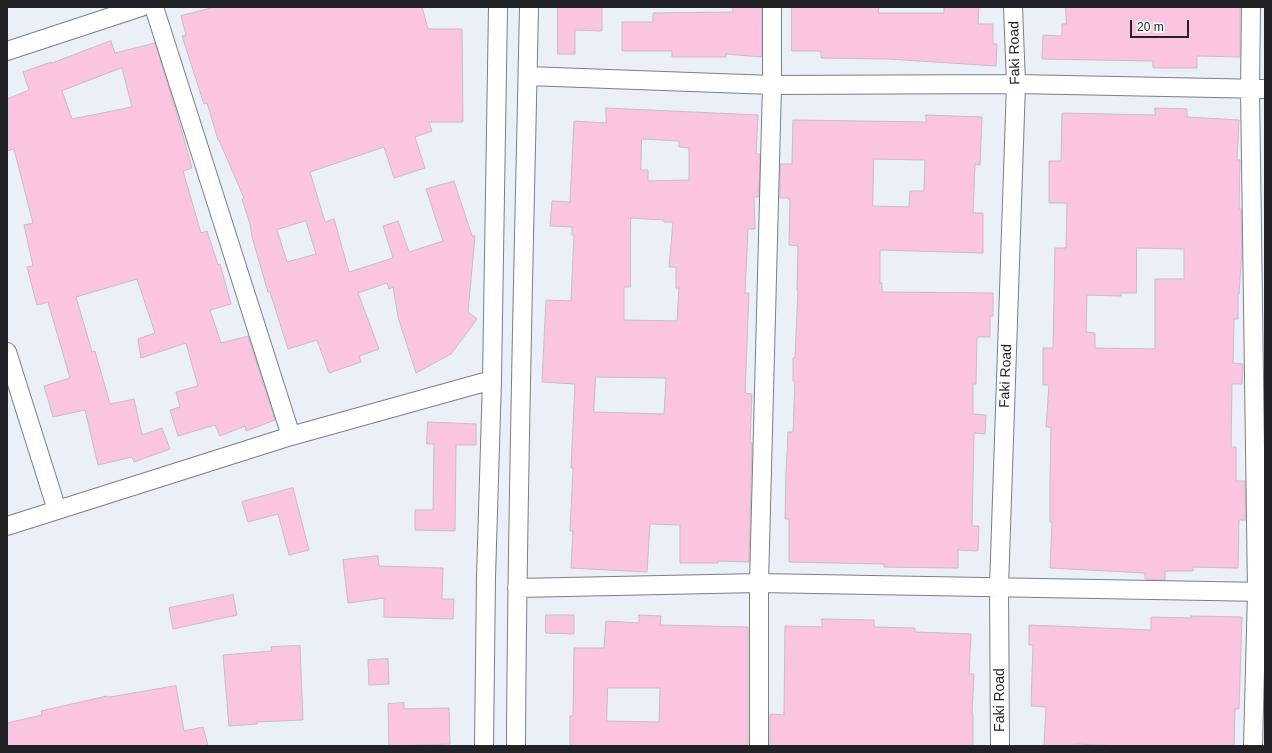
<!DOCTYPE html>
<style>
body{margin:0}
#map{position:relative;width:1272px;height:753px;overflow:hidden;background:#eaeff8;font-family:Helvetica,sans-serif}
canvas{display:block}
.frame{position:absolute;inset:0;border:8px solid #202226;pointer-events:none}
.scale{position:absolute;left:1130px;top:20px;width:59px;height:18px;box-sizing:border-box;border:2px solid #202226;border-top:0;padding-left:5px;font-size:12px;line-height:14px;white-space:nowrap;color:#202226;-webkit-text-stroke:3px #fff;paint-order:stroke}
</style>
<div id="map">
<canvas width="1272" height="753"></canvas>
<div class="frame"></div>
<div class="scale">20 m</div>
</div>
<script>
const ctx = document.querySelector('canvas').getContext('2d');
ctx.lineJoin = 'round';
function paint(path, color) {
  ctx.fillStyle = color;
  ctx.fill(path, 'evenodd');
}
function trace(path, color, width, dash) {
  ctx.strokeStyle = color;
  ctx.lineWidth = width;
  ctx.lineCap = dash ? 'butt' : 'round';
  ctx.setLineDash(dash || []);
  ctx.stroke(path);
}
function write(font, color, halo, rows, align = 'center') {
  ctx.font = font + ' Helvetica,sans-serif';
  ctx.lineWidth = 3.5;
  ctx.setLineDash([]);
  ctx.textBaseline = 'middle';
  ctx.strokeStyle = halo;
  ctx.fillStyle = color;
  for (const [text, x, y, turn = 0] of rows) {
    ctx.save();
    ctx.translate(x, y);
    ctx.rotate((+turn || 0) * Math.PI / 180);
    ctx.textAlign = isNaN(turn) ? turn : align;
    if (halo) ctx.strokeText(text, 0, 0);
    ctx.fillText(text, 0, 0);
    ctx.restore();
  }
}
const building = new Path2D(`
 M 215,7 L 422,7 L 428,29 L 462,29 L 463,122 L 429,122 L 432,131 L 415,137 L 425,168 L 394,178 L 384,147 L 310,172 L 325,222 L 334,219 L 349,272 L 393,258 L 383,226 L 398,221 L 409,252 L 443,241 L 426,189 L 454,181 L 472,236 L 475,236 L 468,312 L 477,319 L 451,354 L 416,373 L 398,317 L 393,287 L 389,289 L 387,283 L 358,293 L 379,349 L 359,356 L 361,362 L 329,373 L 317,340 L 288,349 L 270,292 L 268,292 L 252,237 L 250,224 L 242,199 L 244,198 L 219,140 L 218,140 L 207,103 L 204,104 L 182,36 L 186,35 L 181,16 ZM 306,221 L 316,254 L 287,262 L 277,230 Z
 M 558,7 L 602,7 L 602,31 L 575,30 L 575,54 L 558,54 Z
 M 733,7 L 762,7 L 762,57 L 726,54 L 726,57 L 672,57 L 672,51 L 622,51 L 622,22 L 653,22 L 653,13 L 733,12 Z
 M 792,7 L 879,7 L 878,13 L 944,13 L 944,7 L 979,7 L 978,24 L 993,24 L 993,44 L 997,44 L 996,66 L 889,59 L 821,58 L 821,51 L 792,51 Z
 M 1066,7 L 1240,7 L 1240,57 L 1197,56 L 1197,68 L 1153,68 L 1153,61 L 1042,59 L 1043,35 L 1062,36 L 1062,24 L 1066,24 Z
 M 111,41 L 115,53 L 155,43 L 176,111 L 192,168 L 183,171 L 201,233 L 207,231 L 218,265 L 220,264 L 231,304 L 210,310 L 221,343 L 248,336 L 275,420 L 246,431 L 245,426 L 220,436 L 215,425 L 178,436 L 170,410 L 180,407 L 176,392 L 198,386 L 186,343 L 141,358 L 138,339 L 155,333 L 137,279 L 76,297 L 92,352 L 95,351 L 110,404 L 134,399 L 142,435 L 162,428 L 170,449 L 134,462 L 132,457 L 98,465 L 85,410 L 53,417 L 44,386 L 70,378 L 48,302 L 37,305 L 27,267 L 33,266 L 24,225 L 33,223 L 14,149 L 7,151 L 7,99 L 29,90 L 23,72 L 51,62 L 51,63 ZM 122,68 L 132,107 L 72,119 L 62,91 Z
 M 606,108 L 758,115 L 756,154 L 760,154 L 759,197 L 754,197 L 755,229 L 748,229 L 745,293 L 749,293 L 745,393 L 752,394 L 750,443 L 752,443 L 749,562 L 718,561 L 718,563 L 680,563 L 680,525 L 650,524 L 647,572 L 571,568 L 573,531 L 570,531 L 573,468 L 571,468 L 575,384 L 542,382 L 546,300 L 571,301 L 574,235 L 572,235 L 572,227 L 550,226 L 552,201 L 570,202 L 574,121 L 606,123 ZM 642,139 L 679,141 L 679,147 L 689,148 L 689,180 L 648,181 L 648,170 L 641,170 ZM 631,218 L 664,220 L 664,222 L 673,222 L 669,267 L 676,267 L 676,288 L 679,288 L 677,321 L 624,320 L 624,287 L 630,287 ZM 596,377 L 666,378 L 664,414 L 594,412 Z
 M 1155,108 L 1187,109 L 1187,117 L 1239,120 L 1237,160 L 1240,160 L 1239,209 L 1241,209 L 1242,250 L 1239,294 L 1238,294 L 1238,319 L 1234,319 L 1233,363 L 1243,364 L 1242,384 L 1232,384 L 1231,447 L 1236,447 L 1236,481 L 1245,481 L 1246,520 L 1239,520 L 1238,568 L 1193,567 L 1193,571 L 1165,571 L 1165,580 L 1145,579 L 1145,573 L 1050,568 L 1052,522 L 1050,522 L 1050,481 L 1051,427 L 1046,427 L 1049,385 L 1043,385 L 1043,348 L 1053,348 L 1055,248 L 1066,248 L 1067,203 L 1049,203 L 1049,161 L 1061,161 L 1062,113 L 1155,115 ZM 1137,248 L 1184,249 L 1184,279 L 1155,279 L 1155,349 L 1095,348 L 1095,333 L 1086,332 L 1087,295 L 1121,296 L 1121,293 L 1136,293 Z
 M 926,115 L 982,117 L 980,165 L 975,164 L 973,213 L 983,213 L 983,253 L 880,250 L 880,283 L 882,283 L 882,292 L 993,293 L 993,316 L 990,316 L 990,337 L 977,337 L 976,384 L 973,384 L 973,414 L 986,415 L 985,434 L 974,433 L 972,526 L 979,526 L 978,551 L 958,550 L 958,568 L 884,567 L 884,564 L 789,562 L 789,519 L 785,519 L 786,474 L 788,432 L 793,432 L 795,381 L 793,381 L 793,358 L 795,358 L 798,290 L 797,290 L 798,246 L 789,245 L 790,199 L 788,199 L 788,198 L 780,198 L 780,164 L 792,164 L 793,120 L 926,122 ZM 874,159 L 925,160 L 924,191 L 910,191 L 909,207 L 873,206 Z
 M 428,422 L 476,424 L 476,445 L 456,445 L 455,531 L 415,530 L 415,510 L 433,510 L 434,444 L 427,444 Z
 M 293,488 L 309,550 L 289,555 L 278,514 L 248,522 L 242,502 Z
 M 378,556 L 379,566 L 443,568 L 442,599 L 454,599 L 453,619 L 384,617 L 384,598 L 348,603 L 343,560 Z
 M 233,595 L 237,615 L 173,629 L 169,608 Z
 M 546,615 L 574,615 L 574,634 L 546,633 Z
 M 639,615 L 661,616 L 660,625 L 748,627 L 748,746 L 570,746 L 570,716 L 573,716 L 574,648 L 604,648 L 606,621 L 639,623 ZM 608,688 L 660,688 L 659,722 L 607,721 Z
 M 1191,616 L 1242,617 L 1239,709 L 1235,709 L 1234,746 L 1125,746 L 1075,744 L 1075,746 L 1044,746 L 1046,707 L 1031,706 L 1033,645 L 1029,645 L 1029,625 L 1151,630 L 1151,617 L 1191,618 Z
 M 822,619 L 874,620 L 874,627 L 915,628 L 915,632 L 971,634 L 969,674 L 974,674 L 972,713 L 973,713 L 973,746 L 770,746 L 770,714 L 784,715 L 785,626 L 822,627 Z
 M 300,646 L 303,720 L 257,722 L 257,724 L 229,726 L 223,655 L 272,651 L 271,647 Z
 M 388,659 L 389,684 L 369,685 L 368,660 Z
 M 176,686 L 184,731 L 203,727 L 208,746 L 7,746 L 7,723 L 42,715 L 41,711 L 107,696 L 108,697 Z
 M 404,703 L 404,709 L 449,708 L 450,744 L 389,746 L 388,704 Z`);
const minor = new Path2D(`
 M 154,7 L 291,436
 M 1251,7 L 1250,89 L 1257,592 L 1253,746
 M 7,51 L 141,7
 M 528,76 L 772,85 L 1016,84 L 1265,89
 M 7,352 L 57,510
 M 7,526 L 291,436 L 492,380
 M 517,588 L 759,583 L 1265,592
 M 484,746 L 486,577 L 492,380 L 498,7
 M 516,746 C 517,500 524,253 529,7
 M 759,746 L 759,583 L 772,85 L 772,7
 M 1000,746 L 999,587 L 1016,84 L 1013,7`);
const streetNames = [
 ["Faki Road",1015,53,-91],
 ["Faki Road",1006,376,-88],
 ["Faki Road",1000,700,-90]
];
paint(building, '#fbc5e2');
trace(building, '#c7bdc2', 1);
trace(minor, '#7b7f87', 20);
trace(minor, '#fff', 18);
write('14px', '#202226', '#fff', streetNames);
</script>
